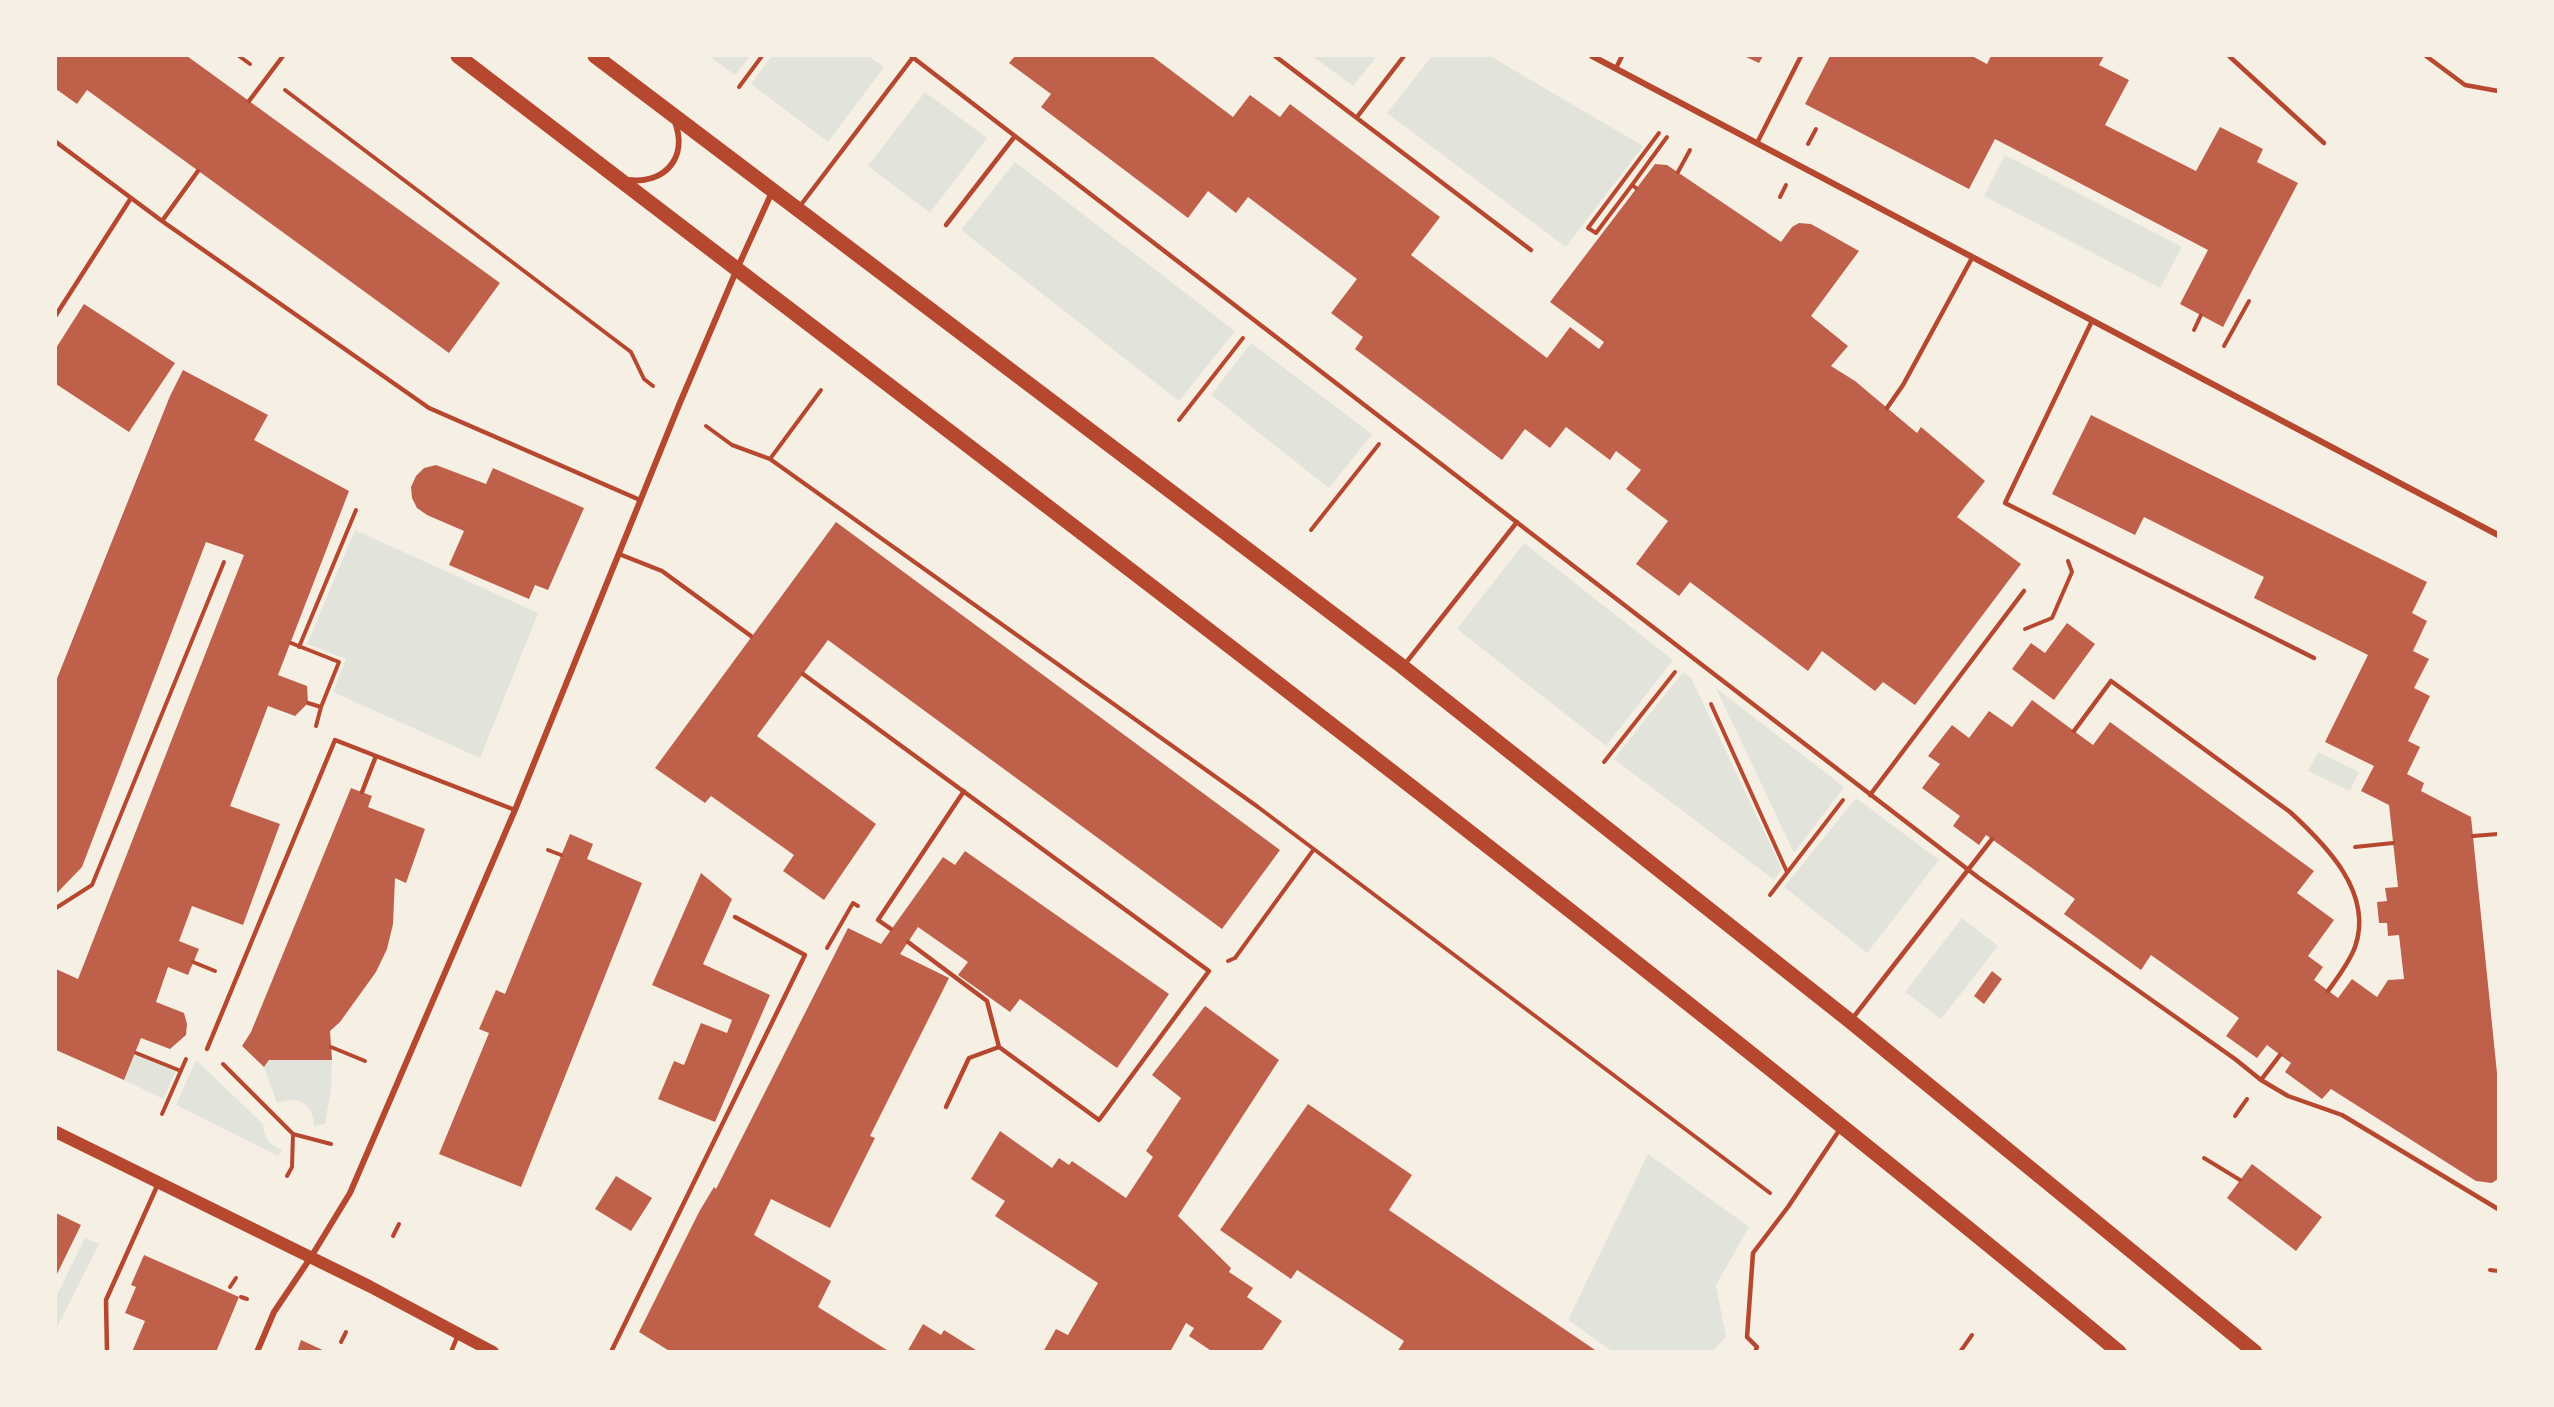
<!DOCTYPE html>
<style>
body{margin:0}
#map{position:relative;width:2554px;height:1407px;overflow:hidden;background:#f6efe4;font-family:"Open Sans",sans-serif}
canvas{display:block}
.frame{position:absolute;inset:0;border:57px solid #f6efe4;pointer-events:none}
</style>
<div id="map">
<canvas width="2554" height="1407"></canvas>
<div class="frame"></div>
</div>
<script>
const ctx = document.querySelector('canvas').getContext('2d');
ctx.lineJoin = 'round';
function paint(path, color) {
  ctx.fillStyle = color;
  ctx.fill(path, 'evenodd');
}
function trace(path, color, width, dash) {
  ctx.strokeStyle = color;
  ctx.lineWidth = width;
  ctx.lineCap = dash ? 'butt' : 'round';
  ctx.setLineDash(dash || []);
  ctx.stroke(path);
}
const green = new Path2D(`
 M 709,56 L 750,56 L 735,75 Z
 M 772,56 L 868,56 L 884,67 L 828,142 L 751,84 Z
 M 1312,56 L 1377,56 L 1353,86 Z
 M 1432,56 L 1490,56 L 1643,146 L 1566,247 L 1387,113 Z
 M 925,92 L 987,138 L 930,213 L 868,166 Z
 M 2005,155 L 2182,247 L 2160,288 L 1984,196 Z
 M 1015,162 L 1235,331 L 1179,401 L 961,230 Z
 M 1251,343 L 1372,434 L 1329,488 L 1211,395 Z
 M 355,530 L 538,613 L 480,758 L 333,692 L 346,659 L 307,644 Z
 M 1524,543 L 1673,660 L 1606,746 L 1457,629 Z
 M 1683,672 L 1691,678 L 1782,869 L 1774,880 L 1614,759 Z
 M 1716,688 L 1844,787 L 1794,853 Z
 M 2318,752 L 2359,772 L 2350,791 L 2308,771 Z
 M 1856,798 L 1939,860 L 1867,953 L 1784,887 Z
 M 1962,918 L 1998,946 L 1941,1019 L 1905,992 Z
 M 134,1055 L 176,1071 L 163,1099 L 124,1080 Z
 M 196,1060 L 263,1124 C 264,1138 269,1145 282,1150 L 278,1156 L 176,1105 Z
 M 269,1060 L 332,1060 L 331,1089 L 325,1124 L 314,1126 C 313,1102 298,1096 277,1103 L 264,1067 Z
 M 1648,1154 L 1749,1227 L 1716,1285 L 1726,1337 L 1713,1351 L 1612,1351 L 1568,1320 Z
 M 85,1238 L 99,1244 L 56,1329 L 56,1297 Z`);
const building = new Path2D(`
 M 56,56 L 187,56 L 500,283 L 449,353 L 87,90 L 77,104 L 56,89 Z
 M 1015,56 L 1152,56 L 1233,117 L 1250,95 L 1280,117 L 1290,104 L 1440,217 L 1411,255 L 1547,358 L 1570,327 L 1599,349 L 1604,342 L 1550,302 L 1655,164 L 1667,165 L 1781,242 L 1792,227 L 1799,223 L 1811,224 L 1859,251 L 1811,316 L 1848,346 L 1831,366 L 1855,381 L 1917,433 L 1921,427 L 1985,481 L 1957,517 L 2021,564 L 1915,705 L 1883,682 L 1875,691 L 1822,651 L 1808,671 L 1690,582 L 1679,596 L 1636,564 L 1668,521 L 1626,489 L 1641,470 L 1616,451 L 1610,460 L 1566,427 L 1550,448 L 1525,429 L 1502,460 L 1355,349 L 1363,337 L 1331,313 L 1357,279 L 1248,197 L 1236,213 L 1208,191 L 1188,218 L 1041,107 L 1051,94 L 1009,63 Z
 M 1744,56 L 1763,56 L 1759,63 Z
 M 1830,56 L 1972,56 L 1987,64 L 1991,56 L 2104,56 L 2099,65 L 2129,80 L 2105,125 L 2196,171 L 2220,127 L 2263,149 L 2257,162 L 2298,183 L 2223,327 L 2180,304 L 2208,250 L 1995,139 L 1969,189 L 1805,104 Z
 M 84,304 L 175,363 L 129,432 L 56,384 L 56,348 Z
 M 183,370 L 268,415 L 254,440 L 349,491 L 278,675 L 307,686 L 308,703 L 295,716 L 268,706 L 230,806 L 280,824 L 243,925 L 192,906 L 179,941 L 199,949 L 188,975 L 168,967 L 156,1002 L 184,1013 L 187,1024 L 186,1035 L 170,1049 L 141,1038 L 124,1080 L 56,1050 L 56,969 L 78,979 L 244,555 L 206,542 L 82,867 L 56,894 L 56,681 L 170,396 Z
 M 2091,415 L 2427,582 L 2412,613 L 2427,621 L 2413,651 L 2429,659 L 2414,688 L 2430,696 L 2408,741 L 2420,747 L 2407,774 L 2424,783 L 2421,791 L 2471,817 L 2498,1083 L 2498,1179 L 2492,1183 L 2476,1181 L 2331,1089 L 2322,1099 L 2285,1072 L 2291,1063 L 2267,1045 L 2257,1058 L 2226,1036 L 2239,1018 L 2151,955 L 2141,970 L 2064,914 L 2075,899 L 1986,835 L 1979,845 L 1953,826 L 1960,816 L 1922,788 L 1940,764 L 1928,756 L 1952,725 L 1969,738 L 1989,711 L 2012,727 L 2032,700 L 2093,745 L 2110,722 L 2314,871 L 2297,893 L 2334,920 L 2308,956 L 2323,967 L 2314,980 L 2338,998 L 2352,979 L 2377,997 L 2388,980 L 2404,979 L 2399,935 L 2388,936 L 2387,923 L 2379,923 L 2377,902 L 2387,901 L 2385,888 L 2398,887 L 2389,805 L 2361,791 L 2374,766 L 2325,742 L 2368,655 L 2254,598 L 2264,577 L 2144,517 L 2135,535 L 2052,494 Z
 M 436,465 L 486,484 L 493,468 L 584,508 L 548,590 L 535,585 L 529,599 L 449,565 L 464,531 L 427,515 L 417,508 L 412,498 L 411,487 L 416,476 L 424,468 Z
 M 836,522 L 1280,850 L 1222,929 L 828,640 L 757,736 L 876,824 L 824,900 L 783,871 L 794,855 L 711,796 L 705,803 L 655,768 Z
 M 2067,623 L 2095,644 L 2054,700 L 2012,669 L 2031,643 L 2045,653 Z
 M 351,788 L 372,796 L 368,807 L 425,829 L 406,883 L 395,878 L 393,924 L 387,949 L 376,972 L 340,1022 L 330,1031 L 332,1060 L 269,1060 L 264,1067 L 242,1046 L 251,1032 Z
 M 570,834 L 593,844 L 587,859 L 642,883 L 521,1187 L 439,1154 L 489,1033 L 479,1029 L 496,990 L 505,994 Z
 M 965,851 L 1169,994 L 1117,1068 L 1020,999 L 1010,1012 L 958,975 L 968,962 L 918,927 L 900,954 L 949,978 L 870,1136 L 875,1138 L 830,1228 L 771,1199 L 754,1235 L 831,1281 L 818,1307 L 890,1352 L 671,1352 L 639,1332 L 699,1212 L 714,1187 L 716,1189 L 848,928 L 881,944 L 943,857 L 955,865 Z
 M 701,873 L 732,899 L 703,964 L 770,995 L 715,1122 L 658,1099 L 674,1061 L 684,1065 L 701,1023 L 727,1033 L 732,1020 L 652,985 Z
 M 1992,971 L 2002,979 L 1984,1004 L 1974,996 Z
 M 1205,1006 L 1279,1060 L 1178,1216 L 1231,1268 L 1229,1272 L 1253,1288 L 1247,1297 L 1282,1321 L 1261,1352 L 1213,1352 L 1189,1336 L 1194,1328 L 1186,1323 L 1170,1352 L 1043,1352 L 1056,1329 L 1068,1335 L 1098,1283 L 995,1216 L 1005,1201 L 971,1179 L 1000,1131 L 1052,1168 L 1059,1158 L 1069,1165 L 1072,1161 L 1126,1198 L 1153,1157 L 1146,1151 L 1181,1098 L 1152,1075 Z
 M 1308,1104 L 1412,1175 L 1389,1210 L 1598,1352 L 1397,1352 L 1404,1341 L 1297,1270 L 1291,1279 L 1220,1230 Z
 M 2252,1164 L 2322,1217 L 2296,1251 L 2227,1198 Z
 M 616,1176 L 652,1198 L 631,1231 L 595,1209 Z
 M 56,1213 L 81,1225 L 56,1276 Z
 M 144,1255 L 239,1297 L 216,1352 L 132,1352 L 145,1321 L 125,1313 L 136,1287 L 131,1285 Z
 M 923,1324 L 941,1335 L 944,1330 L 979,1352 L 907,1352 Z
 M 301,1340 L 327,1352 L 297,1352 Z`);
const path = new Path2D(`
 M 239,56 L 250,64
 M 739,87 L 762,56
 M 285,90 L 631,352 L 644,379 L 653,386
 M 1808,144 L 1816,129
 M 1678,172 L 1690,150
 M 1632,185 L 1667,137
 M 1636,188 L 1632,185 L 1596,233 L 1588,228 L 1659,133
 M 1780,197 L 1786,185
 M 2194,330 L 2201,315
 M 2224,346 L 2249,301
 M 1179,420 L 1243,338
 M 706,426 L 732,445 L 770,459 L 1258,807 L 1770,1193
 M 770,459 L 821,390
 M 1311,530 L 1379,444
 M 2025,629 L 2052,618 L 2072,572 L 2068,561
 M 291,643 L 339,662 L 321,707 L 316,726
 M 299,647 L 356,510
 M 308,703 L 321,707
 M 1711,704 L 1787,872
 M 1604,762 L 1675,672
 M 2473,836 L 2498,834
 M 2355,847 L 2393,843
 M 548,850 L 561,855
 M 1770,895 L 1843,800
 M 56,908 L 92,885 L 224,562
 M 827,948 L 853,903 L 858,906
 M 1228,961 L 1235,958 L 1314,849
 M 193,962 L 215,971
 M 331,1047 L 365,1061
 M 136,1053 L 181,1071
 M 223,1064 L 293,1134 L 331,1144
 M 162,1114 L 186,1059
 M 2235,1116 L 2247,1099
 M 2204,1158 L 2240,1180
 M 287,1176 L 292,1167 L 293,1134
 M 393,1236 L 399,1224
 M 2490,1270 L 2498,1271
 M 230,1287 L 236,1278
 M 241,1297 L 247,1299
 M 341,1342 L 346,1332
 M 1960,1352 L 1972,1335`);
const service = new Path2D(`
 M 911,56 L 1979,878 L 2235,1059 L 2261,1080 L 2288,1096 L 2342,1115 L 2498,1209
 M 1275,56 L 1531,250
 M 2229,56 L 2324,143
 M 2426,56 L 2465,85 L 2498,91
 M 1616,68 L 1622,56
 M 249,101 L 283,56
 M 1357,117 L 1404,56
 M 56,142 L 162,221 L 429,408 L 640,500
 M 1757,143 L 1801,56
 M 800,206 L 914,56
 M 162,221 L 198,171
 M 946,225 L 1015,136
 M 56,315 L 131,198
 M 2092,321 L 2005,503 L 2314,658
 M 1887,408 L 1903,385 L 1972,258
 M 619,554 L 662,571 L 751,636
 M 1405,664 L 1517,522
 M 803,674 L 1209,971 L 1099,1120 L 999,1047 L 969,1058 L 946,1107
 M 2074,731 L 2111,681 L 2290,812 C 2326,845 2374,893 2355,947 C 2349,963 2338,977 2328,991
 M 362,792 L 376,756
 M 1870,795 L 2024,591
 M 891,929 L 878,920 L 964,791
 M 908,942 L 987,1001 L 999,1047
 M 1852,1019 L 1992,839
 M 207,1049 L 335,740 L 515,810
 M 2261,1080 L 2280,1055
 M 107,1352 L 106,1300 L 158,1184
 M 451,1352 L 458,1335
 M 611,1352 L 805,955 L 735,917
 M 1755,1352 L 1757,1347 L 1747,1337 L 1753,1253 L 1788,1207 L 1840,1129`);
const minor = new Path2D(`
 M 1592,56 L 2498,535
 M 628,180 C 665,184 688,158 675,122
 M 257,1352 L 274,1312 L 311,1257 L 350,1193 L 515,810 L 679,405 L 737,269 L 772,192`);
const secondary = new Path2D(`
 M 56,1132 L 369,1286 L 493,1352`);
const primary = new Path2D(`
 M 458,56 C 1015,483 1578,904 2119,1352
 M 595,56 L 1403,667 L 1850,1021 L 2255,1352`);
paint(green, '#e2e4dc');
paint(building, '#bf614a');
trace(path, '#b5482f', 4);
trace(service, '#b5482f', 4.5);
trace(minor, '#b5482f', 6);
trace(secondary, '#b5482f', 12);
trace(primary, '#b5482f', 15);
</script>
